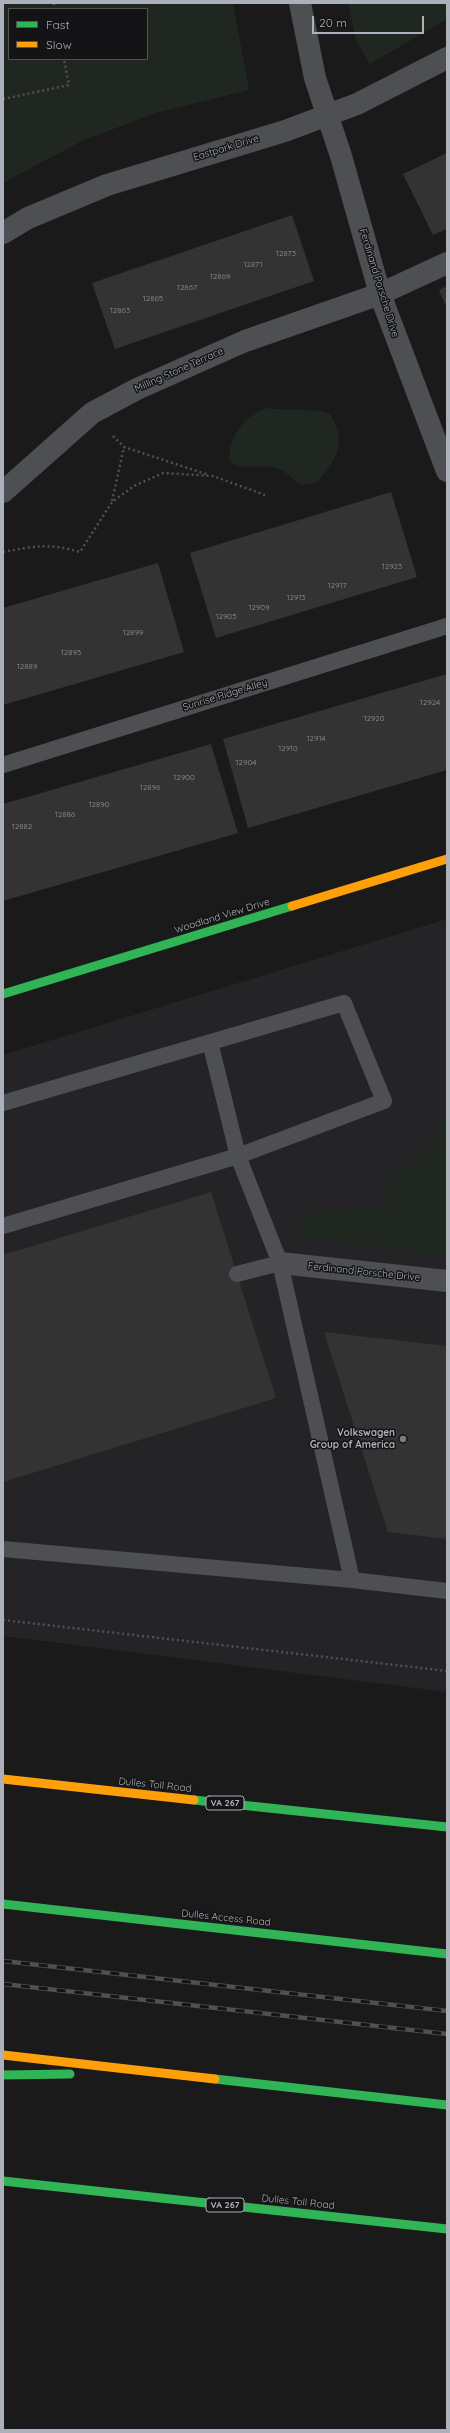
<!DOCTYPE html>
<style>
body{margin:0}
#map{position:relative;width:450px;height:2433px;overflow:hidden;background:#1a1a1a;font-family:Quicksand,sans-serif}
canvas{display:block}
.frame{position:absolute;inset:0;border:4px solid #acb0ba;pointer-events:none}
.legend{position:absolute;left:8px;top:8px;width:140px;height:52px;box-sizing:border-box;background:#141416;border:1px solid #515258;margin:0;padding:5px 7px;list-style:none;font-size:12px;color:#acb0ba}
.legend li{display:flex;align-items:center;gap:8px;height:20px}
.legend b{width:20px;border:1px solid #515258}
.scale{position:absolute;left:312px;top:16px;width:112px;height:18px;box-sizing:border-box;border:2px solid #acb0ba;border-top:0;padding-left:5px;font-size:12px;line-height:14px;white-space:nowrap;color:#acb0ba;-webkit-text-stroke:3px #141416;paint-order:stroke}
</style>
<div id="map">
<canvas width="450" height="2433"></canvas>
<div class="frame"></div>
<ul class="legend">
<li><b style="height:5px;background:#30b455"></b>Fast</li>
<li><b style="height:5px;background:#ff9f0a"></b>Slow</li>
</ul>
<div class="scale">20 m</div>
</div>
<script>
const ctx = document.querySelector('canvas').getContext('2d');
ctx.lineJoin = 'round';
function paint(path, color) {
  ctx.fillStyle = color;
  ctx.fill(path, 'evenodd');
}
function trace(path, color, width, dash) {
  ctx.strokeStyle = color;
  ctx.lineWidth = width;
  ctx.lineCap = dash ? 'butt' : 'round';
  ctx.setLineDash(dash || []);
  ctx.stroke(path);
}
function write(font, color, halo, rows, align = 'center') {
  ctx.font = font + ' Quicksand,sans-serif';
  ctx.lineWidth = 3;
  ctx.setLineDash([]);
  ctx.textBaseline = 'middle';
  ctx.strokeStyle = halo;
  ctx.fillStyle = color;
  for (const [text, x, y, turn = 0] of rows) {
    ctx.save();
    ctx.translate(x, y);
    ctx.rotate((+turn || 0) * Math.PI / 180);
    ctx.textAlign = isNaN(turn) ? turn : align;
    if (halo) ctx.strokeText(text, 0, 0);
    ctx.fillText(text, 0, 0);
    ctx.restore();
  }
}
const built = new Path2D(`
 M 447,919 L 447,1692 L 3,1636 L 3,1055 Z`);
const green = new Path2D(`
 M 3,3 L 233,3 L 249,90 L 155,113 L 82,141 L 3,183 ZM 9,9 L 147,9 L 147,59 L 9,59 Z
 M 348,3 L 447,3 L 447,19 L 370,64 L 356,40 Z
 M 267,408 C 288,412 311,407 330,414 C 347,443 338,458 317,482 C 292,491 295,473 276,468 C 260,463 244,472 230,461 C 227,438 245,415 267,408 Z
 M 447,1119 L 447,1255 L 300,1238 L 306,1211 L 389,1210 L 384,1176 L 423,1157 Z`);
const building = new Path2D(`
 M 447,153 L 447,229 L 433,235 L 403,174 Z
 M 292,215 L 314,281 L 115,349 L 92,283 Z
 M 447,286 L 447,308 L 439,290 Z
 M 391,492 L 417,577 L 216,638 L 190,553 Z
 M 158,563 L 184,652 L 3,705 L 3,608 Z
 M 447,674 L 447,770 L 248,828 L 223,739 Z
 M 211,744 L 238,833 L 3,901 L 3,804 Z
 M 211,1192 L 276,1398 L 3,1482 L 3,1255 Z
 M 324,1332 L 447,1346 L 447,1539 L 388,1532 Z`);
const path = new Path2D(`
 M 54,3 L 55,9
 M 3,99 L 69,85 L 64,59
 M 113,436 L 124,447 L 209,475
 M 112,501 L 124,447
 M 3,552 C 35,546 49,543 80,552 L 112,502 L 134,486 L 163,473 L 213,476 L 265,495
 M 3,1620 L 447,1671`);
const lane = new Path2D(`
 M 3,765 L 447,626
 M 3,1103 L 344,1003 L 384,1101 L 238,1156 L 210,1042
 M 3,1226 L 238,1156 L 280,1263 L 352,1580
 M 237,1274 L 280,1263
 M 3,1549 L 352,1580 L 447,1591`);
const street = new Path2D(`
 M 300,3 L 315,78 L 341,156 L 380,294 L 447,471
 M 3,233 L 28,218 L 107,185 L 285,131 L 357,104 L 447,58
 M 3,492 L 92,413 L 137,389 L 245,341 L 380,294 L 447,263
 M 280,1263 L 447,1281`);
const fast = new Path2D(`
 M 3,994 L 292,906
 M 194,1800 L 447,1827
 M 3,1904 L 447,1954
 M 3,2075 L 70,2074
 M 215,2079 L 447,2105
 M 3,2181 L 447,2229`);
const slow = new Path2D(`
 M 292,906 L 447,859
 M 3,1779 L 194,1800
 M 3,2055 L 215,2079`);
const rail = new Path2D(`
 M 3,1961 L 447,2011
 M 3,1984 L 447,2034`);
const markers = [
 [403,1439,4,"#797c82"]
];
const numberNames = [
 ["12873",286,254],
 ["12871",253,265],
 ["12869",220,277],
 ["12867",187,288],
 ["12865",153,299],
 ["12863",120,311],
 ["12923",392,567],
 ["12917",337,586],
 ["12913",296,598],
 ["12909",259,608],
 ["12905",226,617],
 ["12899",133,633],
 ["12893",71,653],
 ["12889",27,667],
 ["12924",430,703],
 ["12920",374,719],
 ["12914",316,739],
 ["12910",288,749],
 ["12904",246,763],
 ["12900",184,778],
 ["12896",150,788],
 ["12890",99,805],
 ["12886",65,815],
 ["12882",22,827]
];
const shields = [
 [225,1803,38],
 [225,2205,38]
];
const shieldNames = [
 ["VA 267",225,1803],
 ["VA 267",225,2205]
];
const streetNames = [
 ["Eastpark Drive",226,148,-17],
 ["Ferdinand Porsche Drive",379,283,73],
 ["Milling Stone Terrace",179,370,-24],
 ["Sunrise Ridge Alley",225,695,-17],
 ["Woodland View Drive",222,916,-17],
 ["Ferdinand Porsche Drive",364,1272,6],
 ["Dulles Toll Road",155,1785,6],
 ["Dulles Access Road",226,1918,6],
 ["Dulles Toll Road",298,2202,6]
];
const poiNames = [
 ["Volkswagen",395,1433],
 ["Group of America",395,1445]
];
paint(built, '#242426');
paint(green, '#202721');
paint(building, '#333334');
trace(path, '#505154', 2.5, [2, 3]);
trace(lane, '#4e4f52', 16);
trace(street, '#4e4f52', 22);
trace(fast, '#30b455', 9);
trace(slow, '#ff9f0a', 9);
trace(rail, '#4e5051', 4.5);
trace(rail, '#141416', 3, [9]);
for (const [x, y, r, color] of markers) {
  const dot = new Path2D();
  dot.arc(x, y, r, 0, 2 * Math.PI);
  ctx.fillStyle = color;
  ctx.fill(dot);
  trace(dot, '#141416', 1.5);
}
write('8px', '#8e9198', null, numberNames);
for (const [x, y, w] of shields) {
  const box = new Path2D();
  box.roundRect(x - w / 2, y - 7, w, 14, 3);
  ctx.fillStyle = '#141416';
  ctx.fill(box);
  trace(box, '#acb0ba', 1);
}
write('bold 9px', '#acb0ba', null, shieldNames);
write('10px', '#acb0ba', '#141416', streetNames);
write('bold 10px', '#acb0ba', '#141416', poiNames, 'right');
</script>
